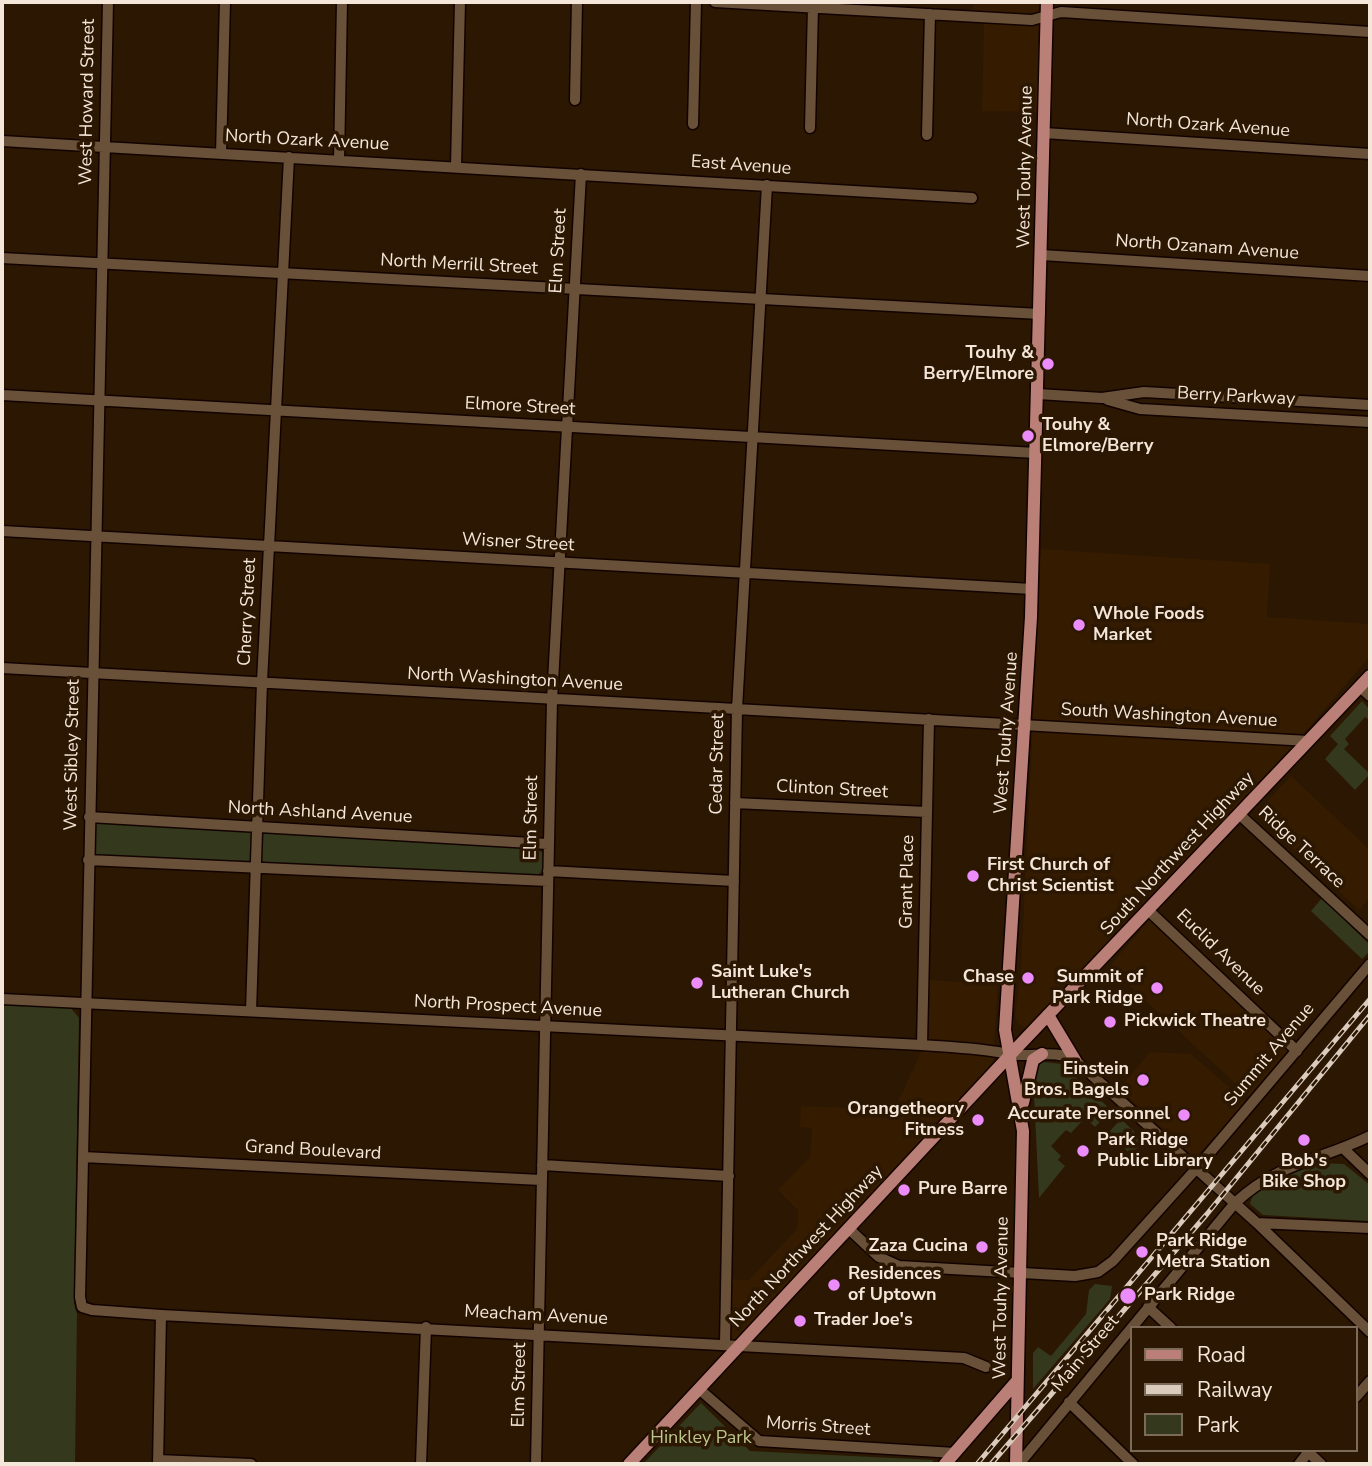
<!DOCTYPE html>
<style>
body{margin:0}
#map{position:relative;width:1372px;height:1466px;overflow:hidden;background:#2b1702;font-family:"Nunito Sans",sans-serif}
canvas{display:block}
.frame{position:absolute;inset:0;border:4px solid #f4e6d9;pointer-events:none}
.legend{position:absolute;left:1130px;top:1326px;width:228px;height:126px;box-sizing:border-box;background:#2b1702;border:2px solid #7b6a58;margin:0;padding:9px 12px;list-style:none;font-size:21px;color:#f4e6d9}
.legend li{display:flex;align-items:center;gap:14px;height:35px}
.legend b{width:35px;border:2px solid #7b6a58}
</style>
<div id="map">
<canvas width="1372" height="1466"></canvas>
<div class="frame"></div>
<ul class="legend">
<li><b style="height:9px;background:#ba7f76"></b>Road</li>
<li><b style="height:9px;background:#dacbbd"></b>Railway</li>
<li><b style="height:19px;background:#34381c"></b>Park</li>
</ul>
</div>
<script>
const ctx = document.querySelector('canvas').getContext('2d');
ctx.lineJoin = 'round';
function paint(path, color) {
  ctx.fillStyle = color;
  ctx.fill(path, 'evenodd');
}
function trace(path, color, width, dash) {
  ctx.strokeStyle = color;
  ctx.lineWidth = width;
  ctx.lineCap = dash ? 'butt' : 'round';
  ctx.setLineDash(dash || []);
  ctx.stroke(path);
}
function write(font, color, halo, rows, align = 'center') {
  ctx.font = font + ' "Nunito Sans",sans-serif';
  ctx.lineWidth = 7;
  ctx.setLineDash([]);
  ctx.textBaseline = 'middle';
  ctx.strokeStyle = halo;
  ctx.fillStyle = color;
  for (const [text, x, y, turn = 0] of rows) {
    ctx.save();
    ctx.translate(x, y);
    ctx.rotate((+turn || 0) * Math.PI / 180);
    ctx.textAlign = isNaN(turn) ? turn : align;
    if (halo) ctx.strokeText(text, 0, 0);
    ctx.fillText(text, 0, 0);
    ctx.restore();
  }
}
const built = new Path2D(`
 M 973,2 L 1039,2 L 1038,112 L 982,111 L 984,21 L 973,21 Z
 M 1041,549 L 1270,564 L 1267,617 L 1370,624 L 1370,656 L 1292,747 L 1036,1021 L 1025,1028 L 1017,1023 L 1015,1016 L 1021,969 Z
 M 1291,776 L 1370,850 L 1370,897 L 1359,910 L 1255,814 Z
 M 1151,918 L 1290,1048 L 1249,1096 L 1109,967 Z
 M 928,980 L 998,984 L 993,1065 L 732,1343 L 723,1341 L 725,1279 L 749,1280 L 798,1228 L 798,1210 L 778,1190 L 810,1157 L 812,1128 L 800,1127 L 801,1106 L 894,1110 L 921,1052 Z
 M 1150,1052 L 1191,1054 L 1246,1102 L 1195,1158 L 1119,1089 Z`);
const green = new Path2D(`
 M 1362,701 L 1370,710 L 1370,721 L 1365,717 L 1345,739 L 1349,744 L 1344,749 L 1370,774 L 1355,790 L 1325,759 L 1338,744 L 1330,736 Z
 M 96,823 L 534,847 L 543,853 L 543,870 L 538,875 L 98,856 L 94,851 Z
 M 1322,898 L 1370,945 L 1370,951 L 1362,959 L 1311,911 Z
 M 2,1005 L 70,1007 L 79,1018 L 74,1304 L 77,1314 L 75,1464 L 2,1464 Z
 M 1044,1062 L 1062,1064 L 1111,1110 L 1095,1127 L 1085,1118 L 1071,1133 L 1066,1130 L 1051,1146 L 1061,1156 L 1058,1160 L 1065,1166 L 1039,1198 L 1033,1074 L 1037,1065 Z
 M 1121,1119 L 1145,1142 L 1130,1154 L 1109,1132 Z
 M 1321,1163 L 1344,1164 L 1370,1185 L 1370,1221 L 1263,1215 L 1250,1204 C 1254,1179 1300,1169 1321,1163 Z
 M 1095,1284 L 1112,1286 L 1110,1299 L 1033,1389 L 1033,1353 L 1038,1347 L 1051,1356 L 1086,1314 L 1089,1290 Z
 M 701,1403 L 750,1451 L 934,1460 L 930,1464 L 643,1464 Z`);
const minor = new Path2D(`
 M 108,2 L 80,1297 L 82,1307 L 92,1310 L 161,1315 L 964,1358 L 986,1367
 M 715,2 L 1032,20 L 1061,12 L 1370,32
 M 575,100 L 577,2
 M 693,124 L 696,2
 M 810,128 L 813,7
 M 1044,133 L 1370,154
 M 927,135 L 930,14
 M 2,141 L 972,198
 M 221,154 L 225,2
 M 339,160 L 342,2
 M 456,166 L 460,2
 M 1042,255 L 1370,276
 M 2,258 L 1040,314
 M 1038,394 L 1102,398 L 1144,392 L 1370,405
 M 2,395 L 1036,453
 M 1108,400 L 1140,409 L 1370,422
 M 2,531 L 1032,589
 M 2,668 L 1309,741
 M 1360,687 L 1370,696
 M 735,803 L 927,812
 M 1240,815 L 1370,935
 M 89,817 L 548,844
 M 88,860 L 548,881
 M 548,871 L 734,881
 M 1149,911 L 1297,1051
 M 2,999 L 922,1045 C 952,1047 981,1048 1010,1054 C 1032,1058 1054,1049 1075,1060 L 1257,1223 L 1370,1332
 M 251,1011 L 262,682 L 289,157
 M 922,1045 L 929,719
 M 1344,1149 L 1370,1174
 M 83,1157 L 541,1180
 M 542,1165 L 729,1176
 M 1257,1223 L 1370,1228
 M 848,1228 L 879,1257 L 899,1266 L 1075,1276 L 1098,1272 L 1113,1261 L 1196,1169 L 1370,964
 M 1148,1307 L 1171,1328
 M 725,1344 L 737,709 L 767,185
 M 699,1389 L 759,1441 L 955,1453
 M 1356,1397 L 1370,1381
 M 1069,1402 L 1133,1464
 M 1306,1450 L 1321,1464
 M 158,1460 L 251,1464
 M 158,1464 L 161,1315
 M 421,1464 L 426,1327
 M 536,1464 L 552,700 L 581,174
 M 1019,1464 L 1235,1203 C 1279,1162 1319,1161 1370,1136
 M 1299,1464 L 1310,1450`);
const major = new Path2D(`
 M 1048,1015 L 1075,1060
 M 1023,1103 L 1033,1060 L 1042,1054
 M 629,1464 L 1011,1054 L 1370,676
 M 945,1464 L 1017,1381
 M 1016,1464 L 1023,1131 L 1005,1030 L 1031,617 L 1047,2`);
const rail = new Path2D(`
 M 977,1464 L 1370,999
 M 991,1464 L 1207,1214 L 1370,1015`);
const markers = [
 [1048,364,7,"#ec8cfb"],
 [1028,436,7,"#ec8cfb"],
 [1079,625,7,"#ec8cfb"],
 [973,876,7,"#ec8cfb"],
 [1028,978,7,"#ec8cfb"],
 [697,983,7,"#ec8cfb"],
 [1157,988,7,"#ec8cfb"],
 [1110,1022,7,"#ec8cfb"],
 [1143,1080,7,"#ec8cfb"],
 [1184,1115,7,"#ec8cfb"],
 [978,1120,7,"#ec8cfb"],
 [1304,1140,7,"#ec8cfb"],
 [1083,1151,7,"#ec8cfb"],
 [904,1190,7,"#ec8cfb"],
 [982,1247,7,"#ec8cfb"],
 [1142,1252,7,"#ec8cfb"],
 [834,1285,7,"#ec8cfb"],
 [1128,1296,9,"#ec8cfb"],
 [800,1321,7,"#ec8cfb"]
];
const streetNames = [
 ["West Howard Street",88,102,-89],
 ["North Ozark Avenue",1208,126,4],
 ["North Ozark Avenue",307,141,3],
 ["East Avenue",741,166,4],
 ["West Touhy Avenue",1026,167,-89],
 ["North Ozanam Avenue",1207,248,4],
 ["Elm Street",559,251,-87],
 ["North Merrill Street",459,265,3],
 ["Berry Parkway",1236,397,3],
 ["Elmore Street",520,407,3],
 ["Wisner Street",518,543,3],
 ["Cherry Street",248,612,-87],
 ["North Washington Avenue",515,680,3],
 ["South Washington Avenue",1169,716,3],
 ["West Touhy Avenue",1007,733,-86],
 ["West Sibley Street",73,755,-89],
 ["Cedar Street",718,764,-89],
 ["Clinton Street",832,790,3],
 ["North Ashland Avenue",320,813,3],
 ["Elm Street",532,818,-89],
 ["Ridge Terrace",1301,848,43],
 ["South Northwest Highway",1178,854,-47],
 ["Grant Place",908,882,-89],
 ["Euclid Avenue",1220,953,44],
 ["North Prospect Avenue",508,1007,3],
 ["Summit Avenue",1270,1055,-50],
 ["Grand Boulevard",313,1151,3],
 ["North Northwest Highway",807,1247,-47],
 ["West Touhy Avenue",1002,1298,-89],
 ["Meacham Avenue",536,1316,3],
 ["Main Street",1086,1354,-50],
 ["Elm Street",520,1385,-89],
 ["Morris Street",818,1427,4]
];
const poiNames = [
 ["Touhy &",1034,354,"right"],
 ["Berry/Elmore",1034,375,"right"],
 ["Touhy &",1042,426],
 ["Elmore/Berry",1042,447],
 ["Whole Foods",1093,615],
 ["Market",1093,636],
 ["First Church of",987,866],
 ["Christ Scientist",987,887],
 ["Saint Luke's",711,973],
 ["Lutheran Church",711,994],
 ["Chase",1014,978,"right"],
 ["Summit of",1143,978,"right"],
 ["Park Ridge",1143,999,"right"],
 ["Pickwick Theatre",1124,1022],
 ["Einstein",1129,1070,"right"],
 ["Bros. Bagels",1129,1091,"right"],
 ["Orangetheory",964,1110,"right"],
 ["Fitness",964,1131,"right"],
 ["Accurate Personnel",1170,1115,"right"],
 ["Park Ridge",1097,1141],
 ["Public Library",1097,1162],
 ["Bob's",1304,1162,"center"],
 ["Bike Shop",1304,1183,"center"],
 ["Pure Barre",918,1190],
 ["Park Ridge",1156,1242],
 ["Metra Station",1156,1263],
 ["Zaza Cucina",968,1247,"right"],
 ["Residences",848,1275],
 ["of Uptown",848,1296],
 ["Park Ridge",1144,1296],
 ["Trader Joe's",814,1321]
];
const parkNames = [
 ["Hinkley Park",701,1439]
];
paint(built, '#351c00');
paint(green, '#34381c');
trace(minor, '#130300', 13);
trace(major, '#130300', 15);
trace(minor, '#695139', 10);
trace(major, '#ba7f76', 12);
trace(rail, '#dacbbd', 5);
trace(rail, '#2b1702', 2.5, [8]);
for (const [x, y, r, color] of markers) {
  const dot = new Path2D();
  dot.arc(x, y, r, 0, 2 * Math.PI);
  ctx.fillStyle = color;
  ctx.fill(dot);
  trace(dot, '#2b1702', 2.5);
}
write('18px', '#f4e6d9', '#2b1702', streetNames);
write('bold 18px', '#f4e6d9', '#2b1702', poiNames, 'left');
write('18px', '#bcc68e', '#2b1702', parkNames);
</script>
